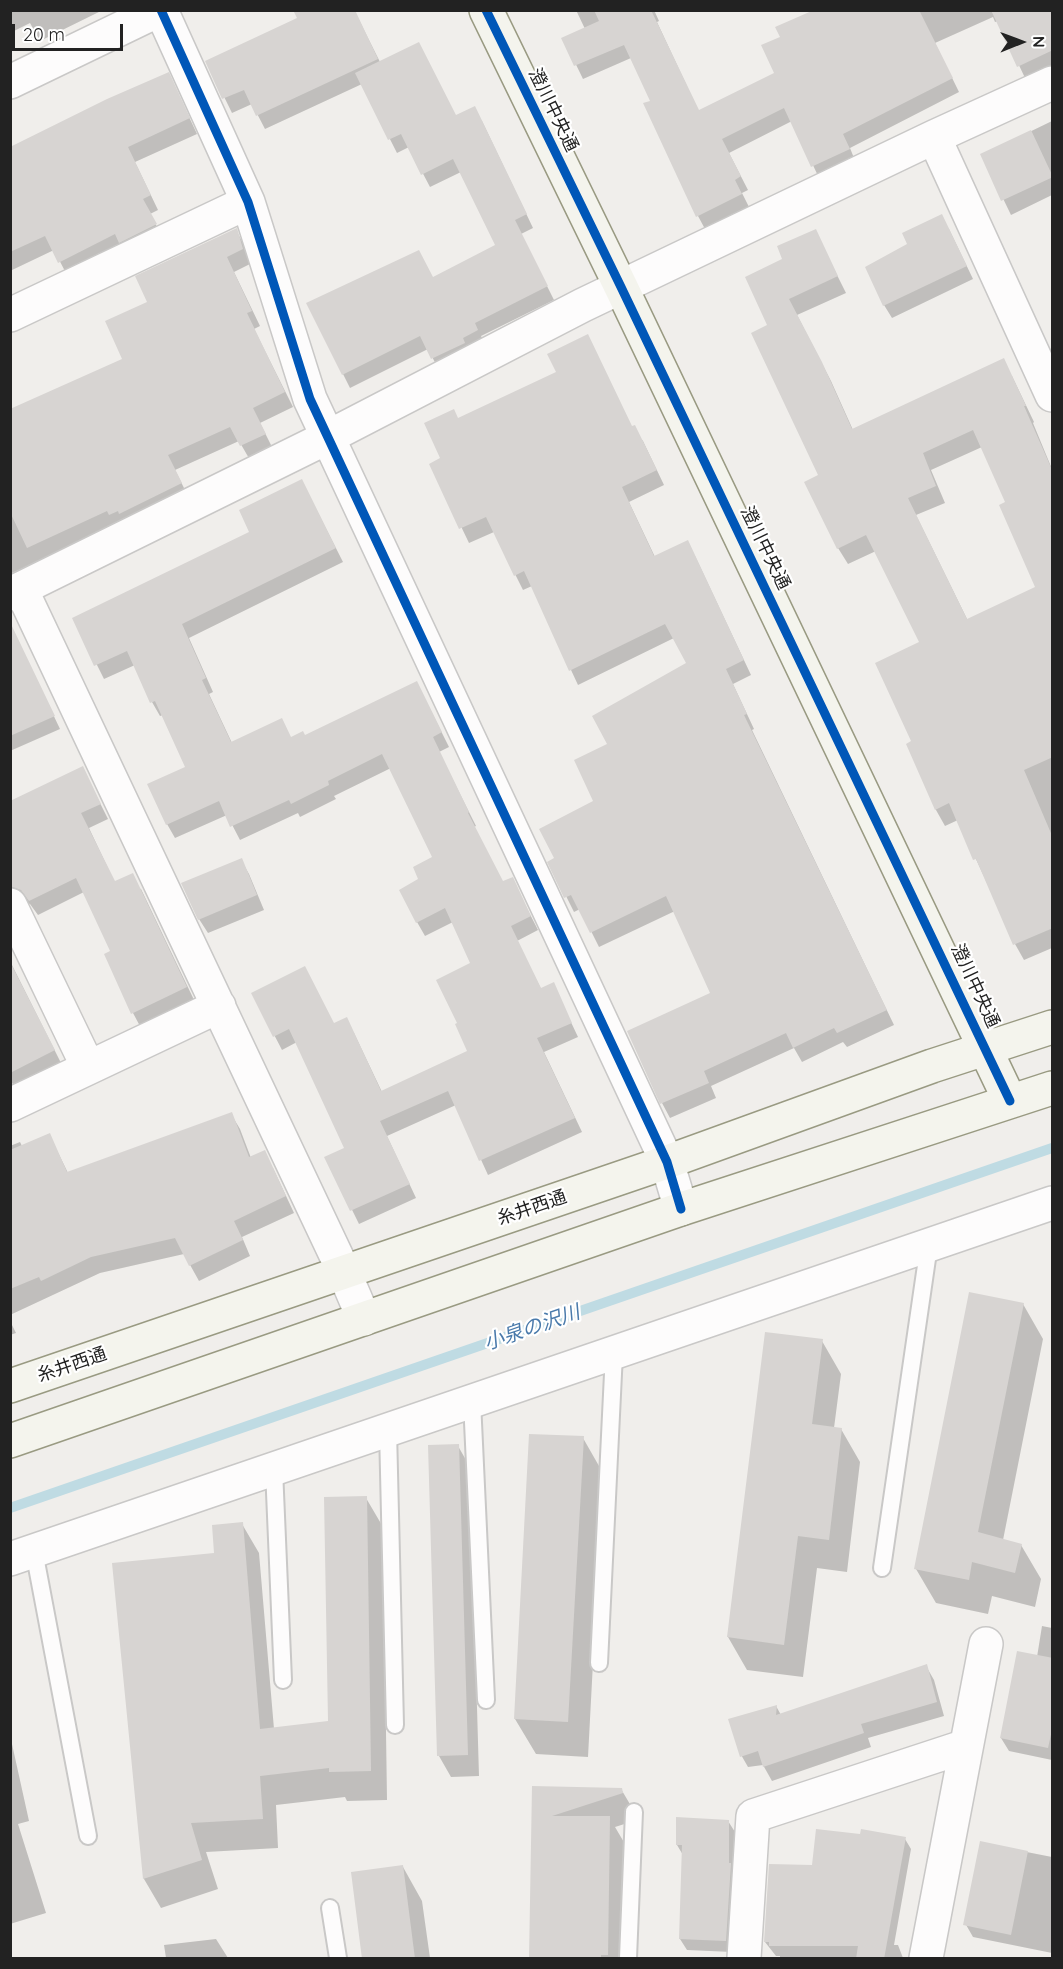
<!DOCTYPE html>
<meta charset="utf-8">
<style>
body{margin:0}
#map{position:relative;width:1063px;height:1969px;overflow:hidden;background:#f0eeeb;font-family:Quicksand,sans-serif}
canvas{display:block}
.frame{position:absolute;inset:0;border:12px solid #222;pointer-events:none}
.north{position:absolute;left:991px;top:12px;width:60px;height:60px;-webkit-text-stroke:4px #fff;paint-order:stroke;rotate:89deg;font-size:16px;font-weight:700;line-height:24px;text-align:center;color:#222}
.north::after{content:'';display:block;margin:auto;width:21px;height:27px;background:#222;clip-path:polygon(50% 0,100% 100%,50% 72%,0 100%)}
.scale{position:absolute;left:12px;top:24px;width:111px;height:27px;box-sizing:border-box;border:3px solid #222;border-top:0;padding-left:8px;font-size:18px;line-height:21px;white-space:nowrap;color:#222;-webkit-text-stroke:4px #fff;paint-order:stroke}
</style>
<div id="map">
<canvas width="1063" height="1969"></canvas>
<div class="frame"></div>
<div class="north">N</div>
<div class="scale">20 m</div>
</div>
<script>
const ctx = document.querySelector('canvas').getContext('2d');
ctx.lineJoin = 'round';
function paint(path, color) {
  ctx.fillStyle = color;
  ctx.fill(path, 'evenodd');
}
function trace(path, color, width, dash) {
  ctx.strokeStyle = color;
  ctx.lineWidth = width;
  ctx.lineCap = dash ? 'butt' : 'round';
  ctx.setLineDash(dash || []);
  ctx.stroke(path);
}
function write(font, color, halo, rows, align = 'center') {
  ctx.font = font + ' Quicksand,"Noto Sans JP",sans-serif';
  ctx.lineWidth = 4.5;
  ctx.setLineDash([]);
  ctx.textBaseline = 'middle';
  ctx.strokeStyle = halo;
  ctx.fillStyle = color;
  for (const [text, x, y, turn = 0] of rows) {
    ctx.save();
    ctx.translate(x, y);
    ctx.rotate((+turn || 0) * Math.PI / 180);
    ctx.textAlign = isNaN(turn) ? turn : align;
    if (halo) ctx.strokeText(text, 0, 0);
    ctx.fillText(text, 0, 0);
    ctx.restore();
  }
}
const shadow = new Path2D(`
 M 10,10 L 103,10 L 40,41 L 30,23 L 10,33 Z
 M 354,10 L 380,62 L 456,117 L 482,121 L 533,228 L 521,234 L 554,300 L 481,336 L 485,344 L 440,372 L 428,349 L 350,388 L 308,304 L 433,278 L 497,245 L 461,172 L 430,187 L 409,147 L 397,153 L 362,84 L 265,129 L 252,104 L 232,113 L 207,62 Z
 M 576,10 L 654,10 L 659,21 L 657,22 L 699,112 L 776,74 L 782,37 L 818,10 L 1052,10 L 1052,67 L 1026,80 L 998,21 L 995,22 L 993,17 L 935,43 L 959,92 L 850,148 L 856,163 L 820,180 L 792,121 L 729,153 L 748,190 L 742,193 L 749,207 L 705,229 L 698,216 L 652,101 L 631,58 L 583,79 L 563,38 L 585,29 Z
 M 176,89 L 197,134 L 135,162 L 158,210 L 150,214 L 164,240 L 68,277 L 54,250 L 10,271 L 10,149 Z
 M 1052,121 L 1052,195 L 1011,215 L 982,155 Z
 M 949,229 L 973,279 L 892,318 L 884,305 Z
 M 236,230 L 244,245 L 250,264 L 234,272 L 260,326 L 254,329 L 293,407 L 260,423 L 273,449 L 250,460 L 239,441 L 175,470 L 189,498 L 116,525 L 10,574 L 10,411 L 124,360 L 149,303 Z
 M 815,231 L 846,293 L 797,315 L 831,381 L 853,430 L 1012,376 L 1034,422 L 1033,423 L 1052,469 L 1052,948 L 1024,960 L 1015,944 L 958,820 L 945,826 L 936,810 L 908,744 L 913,742 L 921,643 L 876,551 L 848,564 L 838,548 L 820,476 L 769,325 L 784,260 ZM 982,447 L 1007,503 L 1037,588 L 968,621 L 916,515 L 945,503 L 931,470 Z
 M 587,336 L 632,428 L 643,441 L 664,485 L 629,502 L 655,557 L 695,556 L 751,675 L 733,684 L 754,729 L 752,730 L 894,1025 L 847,1047 L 843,1042 L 802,1062 L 794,1048 L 711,1086 L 716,1098 L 670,1118 L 662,1103 L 712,994 L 675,911 L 599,947 L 580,909 L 574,912 L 549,862 L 557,859 L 595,802 L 609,745 L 688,664 L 674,638 L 578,685 L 532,586 L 523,590 L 494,532 L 469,543 L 431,464 L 442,459 L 458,419 L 558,373 Z
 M 302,481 L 343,562 L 189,638 L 213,692 L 209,694 L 232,743 L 305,737 L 417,683 L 449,747 L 439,752 L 476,826 L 474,827 L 503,883 L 512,879 L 538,930 L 517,941 L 541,989 L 553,984 L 578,1037 L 544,1052 L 582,1132 L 488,1175 L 456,1105 L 387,1136 L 416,1198 L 359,1224 L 326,1157 L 346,1148 L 297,1042 L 282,1050 L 253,994 L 354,1033 L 382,1092 L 469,1052 L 472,963 L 453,922 L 425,936 L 417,922 L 420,880 L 434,858 L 391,768 L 334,796 L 336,799 L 300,817 L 298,813 L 240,840 L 227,815 L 175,838 L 167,824 L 187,768 L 163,715 L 160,716 L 152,702 L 135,665 L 104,679 L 74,619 L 251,533 Z
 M 12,628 L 60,729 L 10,751 L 10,629 Z
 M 90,783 L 108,819 L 89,828 L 115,883 L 141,889 L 195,1002 L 141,1028 L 133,1013 L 112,952 L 84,892 L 38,915 L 30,904 L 20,901 L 10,903 L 10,846 Z
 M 241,860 L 249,874 L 264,910 L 208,933 L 199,919 Z
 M 10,961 L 62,1065 L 16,1089 L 12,1083 L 10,1084 Z
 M 231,1114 L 240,1129 L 251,1158 L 273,1168 L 294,1213 L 242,1237 L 250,1256 L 199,1281 L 184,1254 L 100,1273 L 10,1315 L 10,1146 L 20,1142 L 22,1146 L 49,1134 L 68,1173 Z
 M 1023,1304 L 1043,1339 L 1003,1540 L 1021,1545 L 1041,1579 L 1035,1607 L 992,1596 L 988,1614 L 936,1603 L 916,1569 Z
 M 10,1321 L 16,1333 L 10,1335 Z
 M 822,1341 L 841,1374 L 834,1428 L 841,1429 L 860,1462 L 847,1572 L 817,1568 L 803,1677 L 747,1670 L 728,1637 Z
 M 583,1438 L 603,1473 L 588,1757 L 536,1754 L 515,1719 Z
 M 458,1446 L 470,1467 L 479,1776 L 451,1777 L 439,1756 Z
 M 366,1498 L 383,1527 L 387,1800 L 347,1801 L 345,1797 L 276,1805 L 278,1848 L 206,1852 L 218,1889 L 161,1908 L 144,1879 L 114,1564 L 216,1554 L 242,1524 L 259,1553 L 274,1729 L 329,1723 Z
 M 1042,1626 L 1052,1628 L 1052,1760 L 1009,1751 L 1001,1738 L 1037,1657 Z
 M 926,1666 L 934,1680 L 944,1716 L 868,1738 L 871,1747 L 772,1781 L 763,1765 L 748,1767 L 740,1753 L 776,1706 L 781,1715 Z
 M 10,1735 L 29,1821 L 18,1824 L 46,1913 L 10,1924 Z
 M 533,1788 L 621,1789 L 637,1816 L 637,1820 L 615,1827 L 625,1844 L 623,1958 L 530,1958 Z
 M 728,1821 L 735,1832 L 732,1952 L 687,1950 L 680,1939 L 683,1855 L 677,1845 Z
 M 861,1836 L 905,1839 L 911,1849 L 894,1945 L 898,1945 L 903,1958 L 780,1958 L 780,1956 L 776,1956 L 765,1942 L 814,1867 Z
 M 981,1843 L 1052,1857 L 1052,1953 L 973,1937 L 965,1923 Z
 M 403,1867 L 422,1901 L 430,1958 L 363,1958 Z
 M 216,1939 L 228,1958 L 166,1958 L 164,1945 Z`);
const stream = new Path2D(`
 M 10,1508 L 1052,1148`);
const building = new Path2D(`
 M 293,10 L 355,10 L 378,59 L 256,116 L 244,90 L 222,99 L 205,61 L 297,18 Z
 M 594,10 L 651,10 L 699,110 L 774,73 L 761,45 L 780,37 L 775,27 L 814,10 L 919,10 L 953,78 L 843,134 L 850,149 L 811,167 L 784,108 L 722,139 L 741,176 L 735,180 L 742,194 L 696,217 L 643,103 L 650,101 L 624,45 L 574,66 L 561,38 L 599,21 Z
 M 991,10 L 1053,10 L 1053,50 L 1017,67 Z
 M 419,42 L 456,115 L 475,106 L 527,214 L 515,220 L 548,286 L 475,323 L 478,330 L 463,338 L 465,343 L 431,359 L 420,336 L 342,375 L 306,303 L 419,250 L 433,277 L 495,245 L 453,159 L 421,175 L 401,134 L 388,140 L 355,73 Z
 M 169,72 L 190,118 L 128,147 L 151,195 L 143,199 L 157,224 L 119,243 L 115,234 L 58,263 L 45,236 L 10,252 L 10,147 L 107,99 Z
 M 1031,130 L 1053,177 L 1001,201 L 980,154 Z
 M 942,214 L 967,266 L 883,306 L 865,267 L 907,244 L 902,233 Z
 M 237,228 L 243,249 L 227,257 L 252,311 L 247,313 L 285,392 L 253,408 L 266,434 L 240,446 L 230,427 L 168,455 L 182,483 L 119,514 L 118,511 L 109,515 L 107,511 L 27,548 L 10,512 L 10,409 L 122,359 L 105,321 L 147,302 L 135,276 Z
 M 816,229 L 838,276 L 789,299 L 822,362 L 852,429 L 1004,358 L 1026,406 L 1024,406 L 1053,472 L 1053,757 L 1024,770 L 1053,838 L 1053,928 L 1013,945 L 976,859 L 973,860 L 949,803 L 935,810 L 906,744 L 911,741 L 875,663 L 919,642 L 866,535 L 837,549 L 804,482 L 818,475 L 751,333 L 767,325 L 745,277 L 782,259 L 777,246 ZM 973,430 L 1005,502 L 999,505 L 1035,587 L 967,619 L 908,498 L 936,486 L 923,453 Z
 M 588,334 L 632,426 L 635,425 L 657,470 L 622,487 L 654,556 L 688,540 L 744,660 L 726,669 L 747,714 L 744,715 L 887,1010 L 837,1033 L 834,1028 L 793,1048 L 786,1033 L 704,1071 L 709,1083 L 660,1104 L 627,1031 L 710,993 L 666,896 L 590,933 L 571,895 L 564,898 L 547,862 L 554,858 L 539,829 L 593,801 L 574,760 L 607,744 L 592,716 L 686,663 L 665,624 L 569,671 L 524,571 L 514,576 L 486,517 L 459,529 L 429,464 L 440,458 L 424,423 L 454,409 L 458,418 L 556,372 L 547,354 Z
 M 302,479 L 336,548 L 182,624 L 206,678 L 202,680 L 231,742 L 282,718 L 291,737 L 303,731 L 305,735 L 417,681 L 442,732 L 433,737 L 469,812 L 468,813 L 503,881 L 513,877 L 531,916 L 511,926 L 541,988 L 554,982 L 572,1023 L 537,1038 L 575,1118 L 479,1161 L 448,1091 L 380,1121 L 410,1184 L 350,1211 L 324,1157 L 344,1148 L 289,1029 L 273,1037 L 251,993 L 305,966 L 334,1023 L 347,1017 L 381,1091 L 467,1051 L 455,1024 L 457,1023 L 436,980 L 470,963 L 445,908 L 416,923 L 399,890 L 418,879 L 413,867 L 432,857 L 382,754 L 328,781 L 329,785 L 291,804 L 289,800 L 230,827 L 219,801 L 166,825 L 147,784 L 185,767 L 155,701 L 150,703 L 127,651 L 94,666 L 72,618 L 249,532 L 239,510 Z
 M 10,622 L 55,716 L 10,736 Z
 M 83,766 L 101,804 L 81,813 L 115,881 L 133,873 L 187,987 L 131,1014 L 104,954 L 110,951 L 76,878 L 29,901 L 21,890 L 10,886 L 10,801 Z
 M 242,858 L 257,895 L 198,920 L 181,883 Z
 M 10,962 L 55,1050 L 10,1073 Z
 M 232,1112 L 249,1157 L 265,1150 L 286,1196 L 234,1221 L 243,1240 L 189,1266 L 175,1238 L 91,1257 L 41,1281 L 39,1277 L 10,1289 L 10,1150 L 50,1133 L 67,1172 Z
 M 969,1292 L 1024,1303 L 978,1532 L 1022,1544 L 1015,1573 L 972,1562 L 969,1580 L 914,1569 Z
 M 765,1332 L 823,1339 L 812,1424 L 842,1428 L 829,1540 L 798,1536 L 784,1645 L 727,1637 Z
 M 529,1434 L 584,1436 L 568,1722 L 514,1719 Z
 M 459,1444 L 468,1755 L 437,1756 L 428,1445 Z
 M 367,1496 L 371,1771 L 329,1772 L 329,1768 L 260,1776 L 263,1819 L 191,1823 L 202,1860 L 143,1879 L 112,1563 L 214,1553 L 212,1525 L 243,1522 L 260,1729 L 328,1721 L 324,1497 Z
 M 1017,1651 L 1053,1658 L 1053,1725 L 1048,1748 L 1000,1738 Z
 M 927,1664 L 937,1702 L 861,1724 L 864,1733 L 763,1767 L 758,1751 L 740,1757 L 728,1719 L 777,1705 L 776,1715 Z
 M 532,1786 L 622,1788 L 623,1793 L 552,1816 L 610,1816 L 608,1955 L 601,1955 L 601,1959 L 529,1959 Z
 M 676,1817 L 729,1820 L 729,1863 L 731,1863 L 726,1941 L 679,1939 L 682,1845 L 676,1845 Z
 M 816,1829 L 860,1834 L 861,1829 L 906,1837 L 884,1959 L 856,1959 L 858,1946 L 769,1946 L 769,1942 L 764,1942 L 769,1864 L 812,1865 Z
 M 980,1841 L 1028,1851 L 1011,1935 L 963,1925 Z
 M 403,1865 L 415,1959 L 362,1959 L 351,1872 Z`);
const lane = new Path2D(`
 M 472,1401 L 486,1700
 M 388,1430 L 395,1725
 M 274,1469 L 283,1680
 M 34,1551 L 88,1836
 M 882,1568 L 929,1245
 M 599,1663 L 614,1353
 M 330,1908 L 338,1958
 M 628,1958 L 634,1812`);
const street = new Path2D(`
 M 161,10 L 248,202 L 310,399 L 667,1162 L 681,1209
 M 10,82 L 159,10
 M 934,137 L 1052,395
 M 10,315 L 248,202
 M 21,589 L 344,1272 L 364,1319
 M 10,594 L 328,437 L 583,305 L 934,137 L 1052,83
 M 10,905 L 88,1067
 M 10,1105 L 219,1006
 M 10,1559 L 1052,1203
 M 744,1958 L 753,1816 L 966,1746
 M 926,1958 L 986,1644`);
const secondary = new Path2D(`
 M 486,10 L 621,287 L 1010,1101
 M 10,1386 L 667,1162 L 932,1066 L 1052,1027
 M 10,1441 L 681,1209 L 1052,1088`);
const cycleway = new Path2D(`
 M 161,10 L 248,202 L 310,399 L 667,1162 L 681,1209
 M 486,10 L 621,287 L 1010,1101`);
const streetNames = [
 ["澄川中央通",553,110,64],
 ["澄川中央通",765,548,64],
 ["澄川中央通",975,986,65],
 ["糸井西通",532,1208,-19],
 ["糸井西通",72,1365,-19]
];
const waterNames = [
 ["小泉の沢川",532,1328,-19]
];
paint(shadow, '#0003');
trace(stream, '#bfdbe3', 10);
paint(building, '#d7d4d2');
trace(lane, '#c9c8c7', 20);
trace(street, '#c9c8c7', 36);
trace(secondary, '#999a82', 36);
trace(lane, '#fdfcfc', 16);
trace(street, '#fdfcfc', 33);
trace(secondary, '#f4f4ed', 33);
trace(cycleway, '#0057b8', 9);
write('18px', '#222', '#fff', streetNames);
write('italic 20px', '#4a7aab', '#fff', waterNames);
</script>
